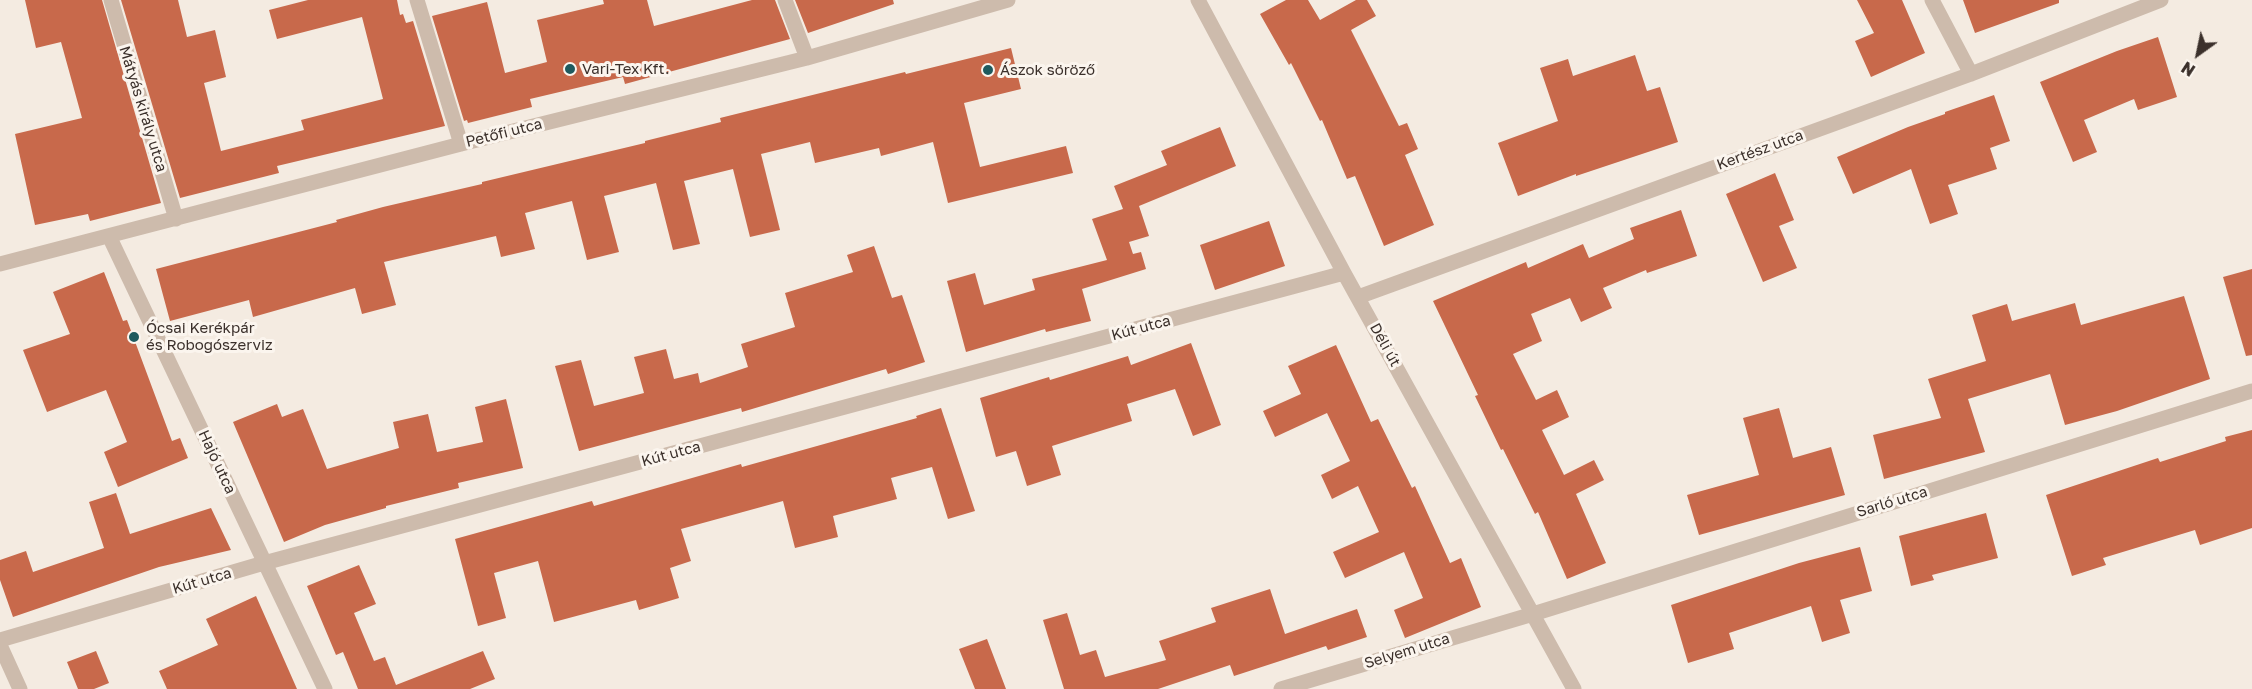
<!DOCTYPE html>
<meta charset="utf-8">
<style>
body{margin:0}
#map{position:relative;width:2252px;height:689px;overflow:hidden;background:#f4ebe1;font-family:"Golos Text",sans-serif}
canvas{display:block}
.north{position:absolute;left:2168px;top:24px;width:60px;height:60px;-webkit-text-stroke:4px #fbf5ee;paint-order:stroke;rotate:213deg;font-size:16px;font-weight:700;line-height:24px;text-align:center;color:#3b302b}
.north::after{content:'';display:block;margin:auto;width:21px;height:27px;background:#3b302b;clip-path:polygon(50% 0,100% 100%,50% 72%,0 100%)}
</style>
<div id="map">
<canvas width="2252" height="689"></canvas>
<div class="north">N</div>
</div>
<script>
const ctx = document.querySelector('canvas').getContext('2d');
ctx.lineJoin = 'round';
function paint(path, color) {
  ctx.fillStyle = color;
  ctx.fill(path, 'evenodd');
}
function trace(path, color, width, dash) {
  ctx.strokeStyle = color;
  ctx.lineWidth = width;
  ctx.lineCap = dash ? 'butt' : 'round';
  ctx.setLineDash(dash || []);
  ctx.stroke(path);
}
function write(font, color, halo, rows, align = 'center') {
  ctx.font = font + ' "Golos Text",sans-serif';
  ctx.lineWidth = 6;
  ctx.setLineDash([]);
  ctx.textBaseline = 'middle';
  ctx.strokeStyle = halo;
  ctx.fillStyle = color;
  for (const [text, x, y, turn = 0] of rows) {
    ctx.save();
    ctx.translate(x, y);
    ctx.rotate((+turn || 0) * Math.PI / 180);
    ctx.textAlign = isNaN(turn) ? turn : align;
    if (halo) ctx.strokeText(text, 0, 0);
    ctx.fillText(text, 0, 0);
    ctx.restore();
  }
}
const building = new Path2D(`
 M 25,0 L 102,0 L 161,203 L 90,221 L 88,214 L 35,225 L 15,134 L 82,118 L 61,42 L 36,48 Z
 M 121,0 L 178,0 L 187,37 L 215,30 L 226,77 L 204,83 L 221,151 L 304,130 L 301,120 L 383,99 L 362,17 L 277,39 L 269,10 L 308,0 L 397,0 L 400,15 L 403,14 L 406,23 L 413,21 L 445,126 L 277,166 L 279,173 L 180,198 Z
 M 603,0 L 647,0 L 654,26 L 752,0 L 775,0 L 790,39 L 625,84 L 623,77 L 530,99 L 532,107 L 468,123 L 467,120 L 464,121 L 432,16 L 487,2 L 505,73 L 547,62 L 537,20 L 604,4 Z
 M 795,0 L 893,0 L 894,4 L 808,33 Z
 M 1286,0 L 1308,0 L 1320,20 L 1356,0 L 1367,0 L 1376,16 L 1351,30 L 1399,126 L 1407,123 L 1418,149 L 1405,155 L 1434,225 L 1384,246 L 1355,176 L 1347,179 L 1322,120 L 1320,121 L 1291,63 L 1289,65 L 1260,14 Z
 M 1857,0 L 1902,0 L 1925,53 L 1871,77 L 1855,41 L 1874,33 Z
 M 1963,0 L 2059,0 L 2059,3 L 1975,33 Z
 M 2158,37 L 2177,97 L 2138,110 L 2134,99 L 2084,120 L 2097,152 L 2073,162 L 2040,82 L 2117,51 Z
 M 1011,48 L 1021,89 L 964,103 L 980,167 L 1066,146 L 1073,173 L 948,203 L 933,142 L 881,156 L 879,148 L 815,163 L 810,142 L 761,154 L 780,230 L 750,237 L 733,169 L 684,181 L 700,244 L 673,250 L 656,183 L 604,196 L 619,252 L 587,260 L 572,201 L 525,213 L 535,249 L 501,257 L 496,236 L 384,262 L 396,305 L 362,314 L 355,288 L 253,317 L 249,300 L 170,321 L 156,269 L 337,222 L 336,220 L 383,207 L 482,184 L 482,182 L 645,143 L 645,141 L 721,122 L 720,118 L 905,72 L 906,74 Z
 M 1635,55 L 1647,91 L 1660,87 L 1678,142 L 1576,176 L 1576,174 L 1518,196 L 1498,143 L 1558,121 L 1540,68 L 1568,59 L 1573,76 Z
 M 1994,95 L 2010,141 L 1990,148 L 1997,169 L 1948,185 L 1958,214 L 1930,224 L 1911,169 L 1853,194 L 1837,157 L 1908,127 L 1945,114 L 1945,112 Z
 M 1220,127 L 1236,166 L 1139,206 L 1149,236 L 1129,242 L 1133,254 L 1141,252 L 1146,269 L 1082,289 L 1091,321 L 1046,332 L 1045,329 L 966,352 L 947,281 L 975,273 L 984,305 L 1035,290 L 1032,279 L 1107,260 L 1092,219 L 1123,209 L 1114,186 L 1167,165 L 1161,151 Z
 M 1775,173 L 1794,220 L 1779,226 L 1797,268 L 1763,282 L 1726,194 Z
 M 1681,210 L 1697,256 L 1647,273 L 1646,270 L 1603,288 L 1612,308 L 1581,322 L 1570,298 L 1531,314 L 1542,341 L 1513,354 L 1536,400 L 1557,390 L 1569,417 L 1542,430 L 1564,475 L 1594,460 L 1604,480 L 1576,494 L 1606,563 L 1567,579 L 1538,512 L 1535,514 L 1503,449 L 1501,450 L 1475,396 L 1478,395 L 1433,301 L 1526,262 L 1528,268 L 1583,244 L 1589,258 L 1634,239 L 1630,228 Z
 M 1269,221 L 1285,266 L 1215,290 L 1200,245 Z
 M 874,246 L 892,298 L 902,295 L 925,362 L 888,374 L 886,369 L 742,412 L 741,408 L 579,451 L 555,366 L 581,360 L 594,406 L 644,393 L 634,357 L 666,349 L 674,379 L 698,373 L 700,383 L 748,367 L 741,344 L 795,327 L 785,293 L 853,272 L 847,255 Z
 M 2252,269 L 2252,355 L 2246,356 L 2223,277 Z
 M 104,272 L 123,321 L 127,320 L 172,441 L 180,438 L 188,458 L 118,487 L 104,452 L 127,442 L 106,390 L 47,412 L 23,350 L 70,334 L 53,292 Z
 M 2184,296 L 2210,379 L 2117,411 L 2065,425 L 2050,374 L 1968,399 L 1985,452 L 1884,479 L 1873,435 L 1941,418 L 1928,379 L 1986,361 L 1972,315 L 2007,304 L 2012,321 L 2075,303 L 2081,325 Z
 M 1191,343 L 1221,425 L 1193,436 L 1175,389 L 1127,404 L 1132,421 L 1052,446 L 1061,475 L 1027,486 L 1016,451 L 996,457 L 980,398 L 1049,377 L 1050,380 L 1128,356 L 1131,365 Z
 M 1336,345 L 1371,422 L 1378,419 L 1412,488 L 1415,486 L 1450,563 L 1461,558 L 1481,607 L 1405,638 L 1394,610 L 1423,598 L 1404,552 L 1345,578 L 1333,552 L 1379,532 L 1358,486 L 1332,499 L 1321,475 L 1350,461 L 1327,413 L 1275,437 L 1263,411 L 1301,394 L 1288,366 Z
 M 506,399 L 523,468 L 458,483 L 459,488 L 386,506 L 386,508 L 325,525 L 284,542 L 233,422 L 277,404 L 282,417 L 303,409 L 327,469 L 399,448 L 393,422 L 428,414 L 437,452 L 483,442 L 475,407 Z
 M 941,408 L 975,511 L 948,519 L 932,467 L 891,478 L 897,499 L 833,516 L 838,537 L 795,548 L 783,501 L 681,529 L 691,561 L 670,568 L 679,598 L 639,610 L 636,600 L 554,622 L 538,561 L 494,573 L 506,618 L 478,626 L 455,539 L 592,501 L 594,506 L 741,464 L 742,467 L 917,418 L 916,416 Z
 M 1779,408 L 1793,458 L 1831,447 L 1845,495 L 1699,535 L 1687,495 L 1759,475 L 1743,418 Z
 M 2252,430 L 2252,528 L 2200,545 L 2195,530 L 2103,558 L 2106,565 L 2072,576 L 2046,495 L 2158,458 L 2160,462 L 2226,441 L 2225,437 Z
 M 116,493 L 130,534 L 211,508 L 231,550 L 159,567 L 13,617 L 0,580 L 0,560 L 26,551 L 33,572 L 104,548 L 89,502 Z
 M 1986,513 L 1998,558 L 1932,575 L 1934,580 L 1911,586 L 1899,536 Z
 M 1860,547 L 1872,591 L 1840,600 L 1850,633 L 1822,642 L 1811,606 L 1729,633 L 1734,649 L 1688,663 L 1671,605 L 1799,563 Z
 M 359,565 L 376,604 L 354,613 L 374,661 L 385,657 L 396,685 L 483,651 L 495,679 L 470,689 L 358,689 L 343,652 L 336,655 L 307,586 Z
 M 1270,589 L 1285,634 L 1357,609 L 1367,637 L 1328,650 L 1326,646 L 1234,676 L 1230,665 L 1158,689 L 1064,689 L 1043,620 L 1067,613 L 1080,655 L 1096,650 L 1105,677 L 1166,660 L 1159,641 L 1216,622 L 1211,608 Z
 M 256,596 L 297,689 L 167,689 L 159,671 L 218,645 L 206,619 Z
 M 987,639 L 1006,689 L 975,689 L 959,649 Z
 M 96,651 L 109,683 L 94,689 L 78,689 L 67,662 Z`);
const minor = new Path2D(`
 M 111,0 L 176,219
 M 417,0 L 461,144
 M 785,0 L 807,58
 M 1198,0 L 1344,273 L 1574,689
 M 1932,0 L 1971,74
 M 109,236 L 325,689
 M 0,264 L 461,144 L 807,58 L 1008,0
 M 1358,297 L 1971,74 L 2161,0
 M 0,640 L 264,563 L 1344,273
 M 0,645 L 20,689
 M 1281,689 L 1533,614 L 2252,391`);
const markers = [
 [570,69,6,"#1f5a5e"],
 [988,70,6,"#1f5a5e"],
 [134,337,6,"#1f5a5e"]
];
const poiNames = [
 ["Vari-Tex Kft.",582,69],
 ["Ászok söröző",1000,70],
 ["Ócsai Kerékpár",146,328],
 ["és Robogószerviz",146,345]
];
const streetNames = [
 ["Mátyás király utca",143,109,73],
 ["Petőfi utca",504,133,-14],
 ["Kertész utca",1760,150,-20],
 ["Kút utca",1141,328,-15],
 ["Déli út",1385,345,61],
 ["Kút utca",671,454,-15],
 ["Hajó utca",217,462,65],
 ["Sarló utca",1892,502,-17],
 ["Kút utca",202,581,-16],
 ["Selyem utca",1407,651,-17]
];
paint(building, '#c8694b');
trace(minor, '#cdbbac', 15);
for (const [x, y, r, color] of markers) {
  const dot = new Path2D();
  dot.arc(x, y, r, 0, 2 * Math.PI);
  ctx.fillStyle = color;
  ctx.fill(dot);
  trace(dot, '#fbf5ee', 2);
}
write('15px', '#3b302b', '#fbf5ee', poiNames, 'left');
write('15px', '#3b302b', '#fbf5ee', streetNames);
</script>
